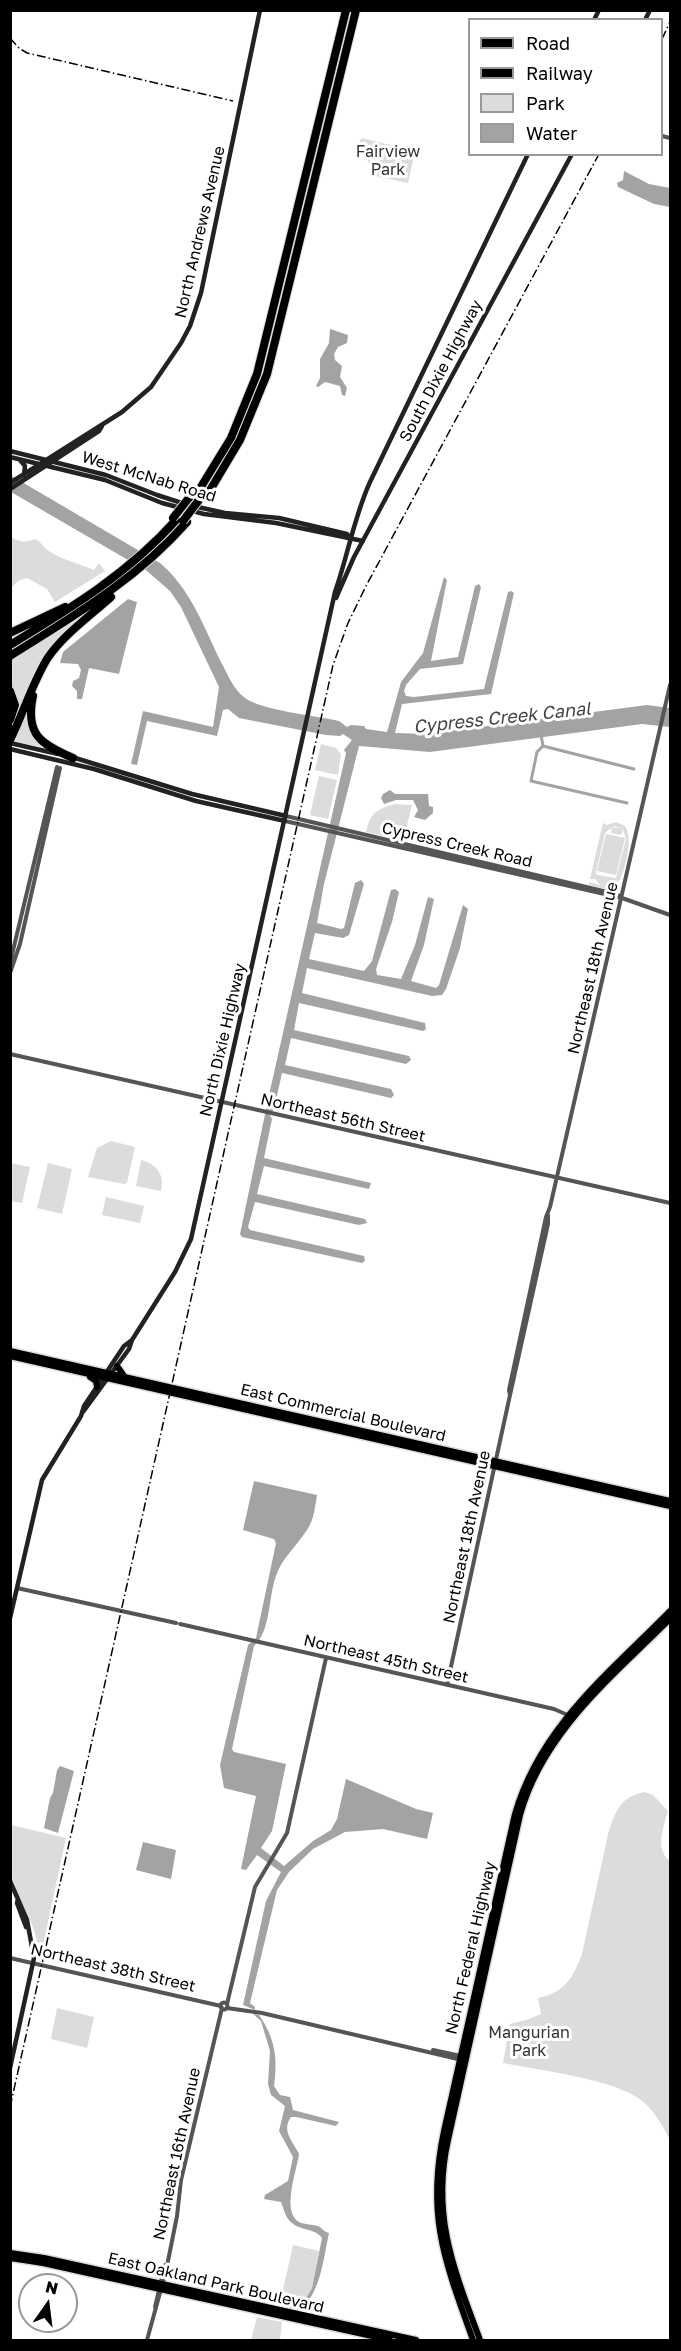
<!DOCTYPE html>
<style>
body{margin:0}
#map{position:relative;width:681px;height:2351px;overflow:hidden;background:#fff;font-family:"Golos Text",sans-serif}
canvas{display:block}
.frame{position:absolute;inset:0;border:12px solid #000;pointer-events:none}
.legend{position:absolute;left:468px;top:18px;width:195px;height:138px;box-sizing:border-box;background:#fff;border:2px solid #999;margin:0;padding:8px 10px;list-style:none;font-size:18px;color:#000}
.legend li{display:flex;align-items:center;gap:12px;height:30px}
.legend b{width:30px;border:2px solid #999}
.north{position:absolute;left:18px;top:2273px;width:60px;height:60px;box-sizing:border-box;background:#fff;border:2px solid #999;border-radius:50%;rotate:14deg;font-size:16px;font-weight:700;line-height:24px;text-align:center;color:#000}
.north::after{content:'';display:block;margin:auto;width:21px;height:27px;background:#000;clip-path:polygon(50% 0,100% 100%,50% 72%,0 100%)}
</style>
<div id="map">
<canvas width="681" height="2351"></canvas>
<div class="frame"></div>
<ul class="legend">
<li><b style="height:8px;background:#000"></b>Road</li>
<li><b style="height:8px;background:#000"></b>Railway</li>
<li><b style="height:16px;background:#dcdcdc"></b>Park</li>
<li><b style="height:16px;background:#a3a3a3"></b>Water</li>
</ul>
<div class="north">N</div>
</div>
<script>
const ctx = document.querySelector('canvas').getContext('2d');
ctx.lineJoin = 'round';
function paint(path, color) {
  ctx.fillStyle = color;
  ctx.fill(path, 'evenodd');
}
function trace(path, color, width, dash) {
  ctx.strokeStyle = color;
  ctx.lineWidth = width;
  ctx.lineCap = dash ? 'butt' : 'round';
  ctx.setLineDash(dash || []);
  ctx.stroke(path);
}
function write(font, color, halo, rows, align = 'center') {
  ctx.font = font + ' "Golos Text",sans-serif';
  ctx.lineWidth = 6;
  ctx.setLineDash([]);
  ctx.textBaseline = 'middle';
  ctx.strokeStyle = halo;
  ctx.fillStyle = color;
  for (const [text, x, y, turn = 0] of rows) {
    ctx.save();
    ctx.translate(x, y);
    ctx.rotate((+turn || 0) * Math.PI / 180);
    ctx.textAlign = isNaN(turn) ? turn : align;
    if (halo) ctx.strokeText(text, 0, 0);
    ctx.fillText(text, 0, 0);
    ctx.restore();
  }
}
const green = new Path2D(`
 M 362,138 L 415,151 L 408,183 L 375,176 L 359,142 Z
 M 11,537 C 19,542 26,543 35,539 C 41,542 43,547 49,551 C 60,559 80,564 94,570 L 99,563 L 105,571 L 55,602 L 47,589 L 27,578 L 18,581 L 11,588 Z
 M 104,601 L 60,641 L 11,736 L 12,720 L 11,660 Z
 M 32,692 L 30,712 L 46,748 L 12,741 Z
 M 321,744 L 336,748 L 341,754 L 338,775 L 315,770 Z
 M 319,776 L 337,780 L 328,819 L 310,815 Z
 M 395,804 L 412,805 L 403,841 L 366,832 C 371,812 376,810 395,804 Z
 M 616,822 L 625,826 C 633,836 626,868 620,879 C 617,884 613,885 608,887 L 614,888 L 614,891 L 589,885 L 589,882 L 600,885 L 595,879 L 590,879 L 603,823 L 607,825 ZM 614,826 L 623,829 L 612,827 L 611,833 L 621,835 L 623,829 L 626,839 L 616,878 L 597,875 L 596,872 L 605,833 Z
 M 606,834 L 625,838 L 616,875 L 597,871 Z
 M 111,1141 L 135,1147 L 127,1183 L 124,1184 L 88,1177 L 97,1148 Z
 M 141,1160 C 157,1164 165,1175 161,1191 L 136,1186 Z
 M 11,1163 L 30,1167 L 22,1203 L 11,1201 Z
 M 48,1163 L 72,1169 L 62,1214 L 37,1208 Z
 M 106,1197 L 144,1206 L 140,1223 L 102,1215 Z
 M 645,1792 L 653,1795 L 668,1811 C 664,1826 654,1850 670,1861 L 670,2140 C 662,2125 654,2110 641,2100 C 614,2079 538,2070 503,2063 L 510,2024 L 526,2020 L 541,2014 L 538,1998 C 564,1993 573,1978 582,1954 L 609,1830 C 617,1808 621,1797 645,1792 Z
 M 11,1825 L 66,1838 L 40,1959 L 38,1959 C 41,1925 14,1899 10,1868 C 9,1854 10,1839 11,1825 Z
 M 57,2008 L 94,2017 L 87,2048 L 51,2039 Z
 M 293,2245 L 319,2251 L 312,2288 L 305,2300 L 294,2311 L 281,2308 L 279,2290 L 283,2290 Z
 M 257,2317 L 282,2322 L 280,2340 L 251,2340 Z`);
const water = new Path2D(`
 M 624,171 L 649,184 L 670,188 L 670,207 L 654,204 L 618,187 L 617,183 L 623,180 Z
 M 330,329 L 348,335 L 347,343 L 338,347 L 334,354 L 335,360 L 342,366 L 340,377 L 347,388 L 345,396 L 342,395 L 340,386 L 325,382 L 318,387 L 316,386 L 320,378 L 320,359 L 329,343 Z
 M 10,475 L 160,563 C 191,589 204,628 222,664 C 228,675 234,690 245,698 C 261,710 317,716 339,721 L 347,727 L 351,725 L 364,726 L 366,729 L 387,732 L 401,682 L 423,653 L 444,577 L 447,580 L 431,661 L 458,657 L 475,586 L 479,584 L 481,587 L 463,664 L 420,669 L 406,685 L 404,691 L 406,696 L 414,697 L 484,689 L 508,592 L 511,591 L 514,593 L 491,694 L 402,704 L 395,733 L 426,734 L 647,705 L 670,708 L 670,727 L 642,724 L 430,752 L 359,746 L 324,884 L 317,923 L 341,929 L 344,928 L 355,883 L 361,880 L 364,884 L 349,935 L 343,938 L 315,933 L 309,959 L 364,971 L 372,961 L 391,890 L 395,889 L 399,892 L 392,922 L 376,969 L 377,975 L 401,979 L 415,945 L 428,897 L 434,899 L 424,945 L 411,981 L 436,988 L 439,985 L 463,905 L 468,909 L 460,948 L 446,989 L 442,995 L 432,996 L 307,968 L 302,993 L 425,1023 L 426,1029 L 423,1031 L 299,1003 L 294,1030 L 409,1056 L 411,1060 L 406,1064 L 291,1038 L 285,1065 L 391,1089 L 394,1095 L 391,1098 L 282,1073 L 274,1109 L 270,1115 L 272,1119 L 264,1158 L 371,1183 L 369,1189 L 264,1166 L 257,1194 L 365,1219 L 367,1223 L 359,1225 L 255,1202 L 248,1227 L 250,1230 L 364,1256 L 365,1261 L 362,1263 L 242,1237 L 240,1234 L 269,1095 L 346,753 L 344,750 L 352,740 L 343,734 L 340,736 L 326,735 L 239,718 L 228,709 L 223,710 L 217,736 L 147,721 L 137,765 L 131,764 L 143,711 L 213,727 L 219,687 L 181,607 L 170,591 L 147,571 L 11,492 Z
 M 128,599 L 137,602 L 119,674 L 89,668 L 82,699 L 77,699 L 77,691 L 72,686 L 73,681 L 79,678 L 81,670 L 78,664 L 60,663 L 63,652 Z
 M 390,790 L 395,794 L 428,794 L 429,806 L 433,807 L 433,813 L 425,820 L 414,817 L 418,810 L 413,800 L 396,800 L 384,804 L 381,798 L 383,794 Z
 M 254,1481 L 317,1495 C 315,1507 314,1520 307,1530 C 296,1547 282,1558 276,1576 C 268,1598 271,1631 254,1646 L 232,1749 L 234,1752 L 286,1764 L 272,1831 L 261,1848 L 284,1866 L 313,1841 L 331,1830 L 337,1819 L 346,1779 L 416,1809 L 433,1813 L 427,1839 L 383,1829 L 345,1832 L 313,1849 L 289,1872 L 277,1890 L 250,2003 L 255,2007 L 255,2010 L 243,2005 L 266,1901 L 281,1872 L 257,1855 L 246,1870 L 241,1869 L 256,1796 L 224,1788 L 220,1765 L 248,1645 L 256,1638 L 276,1543 L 274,1539 L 243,1530 Z
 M 60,1766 L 74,1771 L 58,1833 L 44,1828 L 50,1798 L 53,1793 L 57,1770 Z
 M 143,1842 L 176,1850 L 171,1879 L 136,1870 Z
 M 253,2014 L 259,2015 C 275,2038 278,2058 274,2086 L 280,2095 L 290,2097 L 293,2110 L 339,2122 L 336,2126 L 296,2117 L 291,2117 C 281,2131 293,2141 299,2154 C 297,2170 281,2212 299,2222 C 305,2225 312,2224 318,2226 C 322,2228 324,2232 329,2233 C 323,2260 321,2293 299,2311 L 294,2311 L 305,2300 L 312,2288 L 322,2238 C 315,2228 301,2231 292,2223 C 285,2218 284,2209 281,2202 L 264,2199 L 265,2195 L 288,2181 L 293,2157 L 279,2131 L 285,2106 L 271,2095 L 268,2084 L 270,2051 L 261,2021 Z`);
const canal = new Path2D(`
 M 541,735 L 543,746 L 537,752 L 531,781 L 627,803
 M 543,746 L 634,769`);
const tertiary = new Path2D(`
 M 662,136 L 670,138
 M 286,816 L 616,894 L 621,897
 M 285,821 L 622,898 L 670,915
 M 10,963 L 57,767
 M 10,973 L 20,944 L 60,768
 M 10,1054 L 670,1203
 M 510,1395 L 548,1224 L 548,1215
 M 17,1588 L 176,1623
 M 180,1624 L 554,1709 L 570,1716
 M 447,1685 L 510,1395 L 509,1390 L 546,1217 L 550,1207 L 670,685
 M 10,1958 L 221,2006
 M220.5 2006a3.5 3.5 0 1 1 7 0a3.5 3.5 0 1 1-7 0Z
 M 227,2004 L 255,1887 L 287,1833 L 326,1658
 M 227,2008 L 262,2013 L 462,2060
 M 433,2050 L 461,2056
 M 155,2307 L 165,2265
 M 147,2340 L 166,2271 L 177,2216 L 181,2180 L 222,2008`);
const secondary = new Path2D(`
 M 594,20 L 599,10
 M 645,20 L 650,10
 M 10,451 L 106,475 L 157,495 L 185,504
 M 10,457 L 105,480 L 162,503 L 204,514 L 276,523 L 363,541
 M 20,460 L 25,466 L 24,475
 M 10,483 L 122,412 L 151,387 L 181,343 L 190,326 L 201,293 L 260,10
 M 10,489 L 99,431 L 102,426
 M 193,506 L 225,513 L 279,518 L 347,534 L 351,538
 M 336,598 L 354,557 L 572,154
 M 10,743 L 58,754
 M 10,749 L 94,769 L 196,801 L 285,821
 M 72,757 L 192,794 L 286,816
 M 83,1412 L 129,1349 L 132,1340 L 175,1272 L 191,1239 L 335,592 C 348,555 354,517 370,482 L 528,154
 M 10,1618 L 42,1480 L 81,1416 L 84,1406 L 124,1346 L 132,1340
 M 10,1881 L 27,1920 L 34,1958 L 10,2068
 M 18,1899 L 17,1903 L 26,1927`);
const primary = new Path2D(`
 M 10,1351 L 670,1501
 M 10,1356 L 670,1506
 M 117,1366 L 124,1376
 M 90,1377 L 96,1381 L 97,1387
 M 10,2253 L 44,2258 L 416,2340
 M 10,2258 L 43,2263 L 390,2340
 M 473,2340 C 445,2262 426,2216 444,2131 L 515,1814 C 540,1727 609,1673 670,1611
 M 480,2340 C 454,2270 431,2216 448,2140 L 520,1815 C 543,1732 612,1677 670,1619`);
const motorway = new Path2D(`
 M 196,495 L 231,438 L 257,374 L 346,10
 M 206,497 L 240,440 L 267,374 L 356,10
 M 10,633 L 65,607
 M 10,645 C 71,608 129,573 177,519
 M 10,656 C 74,616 137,579 187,522
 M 10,691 L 15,705 L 10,720
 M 33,696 C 25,734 40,744 73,758
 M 10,740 C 23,714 32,684 47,659 C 63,635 90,616 111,597`);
const rail = new Path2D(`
 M 10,38 L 19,48 L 27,53 L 233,101
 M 662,39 L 670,22
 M 10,2107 L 333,665 L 348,623 L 366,586 L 599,154`);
const motorwayBridge = new Path2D(`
 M 173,518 L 192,494
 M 183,521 L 202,496`);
const parkNames = [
 ["Fairview",388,152],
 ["Park",388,170],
 ["Mangurian",529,2033],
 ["Park",529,2051]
];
const streetNames = [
 ["North Andrews Avenue",200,232,-77],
 ["South Dixie Highway",441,371,-62],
 ["West McNab Road",149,477,17],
 ["Cypress Creek Road",457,845,13],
 ["Northeast 18th Avenue",593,968,-77],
 ["North Dixie Highway",223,1040,-77],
 ["Northeast 56th Street",343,1118,13],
 ["East Commercial Boulevard",343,1413,13],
 ["Northeast 18th Avenue",467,1537,-78],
 ["Northeast 45th Street",386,1659,13],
 ["North Federal Highway",471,1948,-77],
 ["Northeast 38th Street",113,1968,13],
 ["Northeast 16th Avenue",177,2154,-78],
 ["East Oakland Park Boulevard",216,2283,13]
];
const waterNames = [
 ["Cypress Creek Canal",502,718,-6]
];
paint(green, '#dcdcdc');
paint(water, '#a3a3a3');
trace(canal, '#a3a3a3', 3);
trace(primary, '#dbdbdb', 9);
trace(motorway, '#dbdbdb', 10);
trace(tertiary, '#555', 4);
trace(secondary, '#222', 4.5);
trace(primary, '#000', 6);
trace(motorway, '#000', 8);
trace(rail, '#000', 1.5, [9, 3, 1.5, 3]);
trace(motorwayBridge, '#dbdbdb', 10, []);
trace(motorwayBridge, '#000', 8);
write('16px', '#333', '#fff', parkNames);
write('16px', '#000', '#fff', streetNames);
write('italic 18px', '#444', '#fff', waterNames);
</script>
